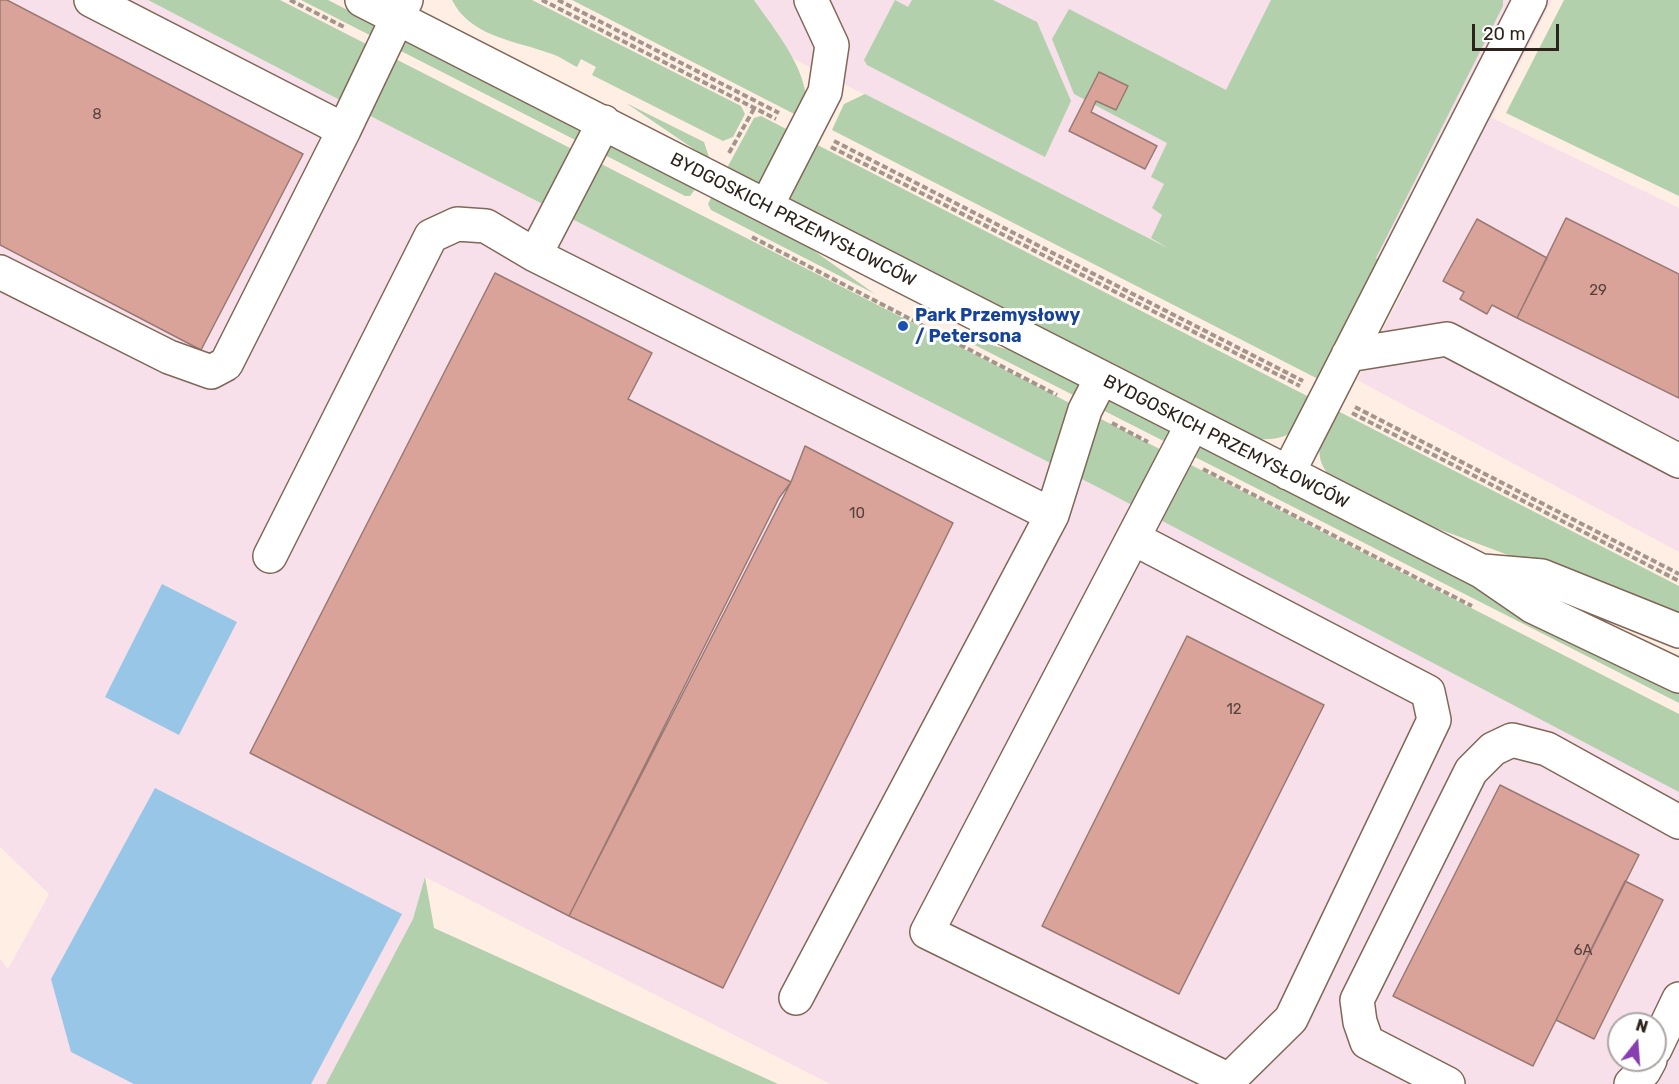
<!DOCTYPE html>
<meta charset="utf-8">
<style>
body{margin:0}
#map{position:relative;width:1679px;height:1084px;overflow:hidden;background:#ffeee3;font-family:Rubik,sans-serif}
canvas{display:block}
.north{position:absolute;left:1607px;top:1012px;width:60px;height:60px;box-sizing:border-box;background:#fff;border:2px solid #aba7a4;border-radius:50%;rotate:17deg;font-size:16px;font-weight:700;line-height:24px;text-align:center;color:#2d231c}
.north::after{content:'';display:block;margin:auto;width:21px;height:27px;background:#873eb0;clip-path:polygon(50% 0,100% 100%,50% 72%,0 100%)}
.scale{position:absolute;left:1472px;top:24px;width:87px;height:27px;box-sizing:border-box;border:3px solid #2d231c;border-top:0;padding-left:8px;font-size:18px;line-height:21px;white-space:nowrap;color:#2d231c;-webkit-text-stroke:4px #fff;paint-order:stroke}
</style>
<div id="map">
<canvas width="1679" height="1084"></canvas>
<div class="north">N</div>
<div class="scale">20 m</div>
</div>
<script>
const ctx = document.querySelector('canvas').getContext('2d');
ctx.lineJoin = 'round';
function paint(path, color) {
  ctx.fillStyle = color;
  ctx.fill(path, 'evenodd');
}
function trace(path, color, width, dash) {
  ctx.strokeStyle = color;
  ctx.lineWidth = width;
  ctx.lineCap = dash ? 'butt' : 'round';
  ctx.setLineDash(dash || []);
  ctx.stroke(path);
}
function write(font, color, halo, rows, align = 'center') {
  ctx.font = font + ' Rubik,sans-serif';
  ctx.lineWidth = 6;
  ctx.setLineDash([]);
  ctx.textBaseline = 'middle';
  ctx.strokeStyle = halo;
  ctx.fillStyle = color;
  for (const [text, x, y, turn = 0] of rows) {
    ctx.save();
    ctx.translate(x, y);
    ctx.rotate((+turn || 0) * Math.PI / 180);
    ctx.textAlign = isNaN(turn) ? turn : align;
    if (halo) ctx.strokeText(text, 0, 0);
    ctx.fillText(text, 0, 0);
    ctx.restore();
  }
}
const industrial = new Path2D(`
 M 0,0 L 148,0 L 380,121 L 1109,493 L 1679,775 L 1679,1084 L 830,1084 L 425,877 L 434,928 L 778,1084 L 0,1084 L 0,959 L 8,969 L 49,894 L 0,847 ZM 1619,1024 L 1655,1024 L 1655,1060 L 1619,1060 Z
 M 677,0 L 1552,0 L 1492,118 L 1679,208 L 1679,552 L 1357,380 L 1410,277 L 1339,239 L 1300,314 Z`);
const green = new Path2D(`
 M 148,0 L 280,0 L 1679,714 L 1679,792 L 1109,493 L 380,121 Z
 M 301,0 L 328,0 L 696,188 L 690,196 L 685,196 Z
 M 452,0 L 532,0 L 741,106 L 745,114 L 733,137 L 723,141 L 592,75 L 596,67 L 581,59 L 577,67 C 569,63 561,57 552,54 C 517,41 470,37 452,0 Z
 M 572,0 L 754,0 C 773,28 820,83 802,118 Z
 M 895,0 L 908,7 L 912,0 L 993,0 L 1037,22 L 1071,101 L 1045,157 L 867,65 L 864,60 Z
 M 1271,0 L 1503,0 L 1503,6 L 1376,258 L 1382,262 L 1320,380 L 832,130 L 844,104 L 865,94 L 1168,248 L 1151,238 L 1162,215 L 1152,208 L 1164,184 L 1151,177 L 1167,143 L 1074,94 L 1052,39 L 1069,9 L 1226,90 Z
 M 1564,0 L 1679,0 L 1679,196 L 1506,113 Z
 M 626,103 L 704,142 L 710,160 Z
 M 761,116 L 1317,401 C 1298,425 1294,441 1260,439 L 727,168 L 754,118 Z
 M 712,196 L 803,243 L 875,294 L 711,210 L 708,204 Z
 M 955,335 L 1017,352 L 1679,690 L 1679,703 Z
 M 1332,408 L 1679,586 L 1679,619 L 1428,525 L 1330,476 C 1310,455 1323,432 1332,408 Z
 M 425,877 L 434,928 L 778,1084 L 326,1084 L 413,919 Z`);
const water = new Path2D(`
 M 162,584 L 237,622 L 179,735 L 105,697 Z
 M 155,788 L 402,914 L 311,1084 L 134,1084 L 71,1052 L 51,979 Z`);
const building = new Path2D(`
 M 0,0 L 7,0 L 303,154 L 201,350 L 0,245 Z
 M 1099,72 L 1128,86 L 1116,110 L 1096,101 L 1091,112 L 1157,146 L 1145,169 L 1069,131 Z
 M 1566,218 L 1679,274 L 1679,398 L 1517,318 Z
 M 1477,219 L 1547,258 L 1517,318 L 1492,305 L 1487,314 L 1460,299 L 1464,292 L 1443,281 Z
 M 495,273 L 652,353 L 628,399 L 791,482 L 569,916 L 250,753 Z
 M 805,446 L 953,523 L 723,988 L 569,916 L 779,498 L 791,482 Z
 M 1187,636 L 1324,705 L 1179,994 L 1042,926 Z
 M 1500,785 L 1639,855 L 1533,1066 L 1393,996 Z
 M 1625,881 L 1663,900 L 1594,1039 L 1556,1020 Z`);
const path = new Path2D(`
 M 290,0 L 344,27
 M 542,0 L 776,119
 M 558,0 L 779,113
 M 834,141 L 1303,381
 M 831,147 L 1300,386
 M 729,153 L 755,107
 M 752,237 L 1057,395
 M 1355,407 L 1679,574
 M 1352,413 L 1679,581
 M 1112,423 L 1148,442
 M 1203,469 L 1472,606`);
const minor = new Path2D(`
 M 91,0 L 344,130 L 406,0
 M 362,0 C 735,190 1108,381 1481,571 L 1532,606 L 1679,676
 M 604,122 L 535,255 L 1052,515 L 1085,410 L 1101,379
 M 767,205 L 825,92 L 832,45 L 811,0
 M 0,272 L 169,357 L 211,372 L 226,364 L 344,130
 M 1348,355 L 1447,339 L 1679,461
 M 1288,473 L 1530,0
 M 1133,538 L 1428,692 L 1434,720 L 1291,1019 L 1229,1080 L 927,932 L 1192,425
 M 270,556 L 431,236 L 457,224 L 486,226 L 535,255
 M 1483,571 L 1542,576 L 1679,631
 M 796,998 L 1052,515
 M 1655,1049 L 1679,999
 M 1448,1084 L 1367,1042 L 1360,1022 L 1357,1000 L 1471,771 L 1493,749 L 1512,740 L 1547,749 L 1679,822
 M 1631,1084 L 1644,1071 L 1650,1060`);
const markers = [
 [903,326,6,"#1a4fb4"]
];
const numberNames = [
 ["8",97,115],
 ["29",1598,291],
 ["10",857,514],
 ["12",1234,710],
 ["6A",1583,951]
];
const streetNames = [
 ["BYDGOSKICH PRZEMYSŁOWCÓW",793,220,27],
 ["BYDGOSKICH PRZEMYSŁOWCÓW",1226,442,27]
];
const transitNames = [
 ["Park Przemysłowy",915,316],
 ["/ Petersona",915,337]
];
paint(industrial, '#f8e0eb');
paint(green, '#b3d0ac');
paint(water, '#98c6e7');
paint(building, '#daa39a');
trace(building, '#987973', 1.5);
trace(minor, '#806757', 36);
trace(path, '#a3958b', 4, [6, 3]);
trace(minor, '#fff', 33);
for (const [x, y, r, color] of markers) {
  const dot = new Path2D();
  dot.arc(x, y, r, 0, 2 * Math.PI);
  ctx.fillStyle = color;
  ctx.fill(dot);
  trace(dot, '#fff', 2);
}
write('15px', '#58433c', null, numberNames);
write('18px', '#2d231c', '#fff', streetNames);
write('bold 18px', '#164399', '#fff', transitNames, 'left');
</script>
